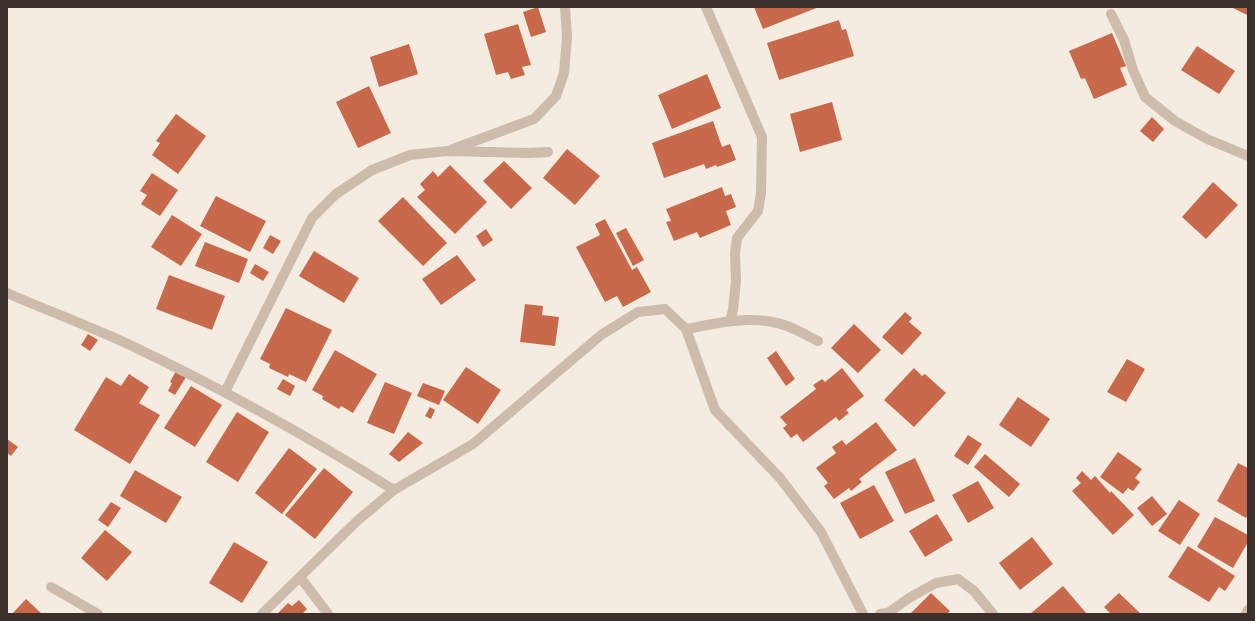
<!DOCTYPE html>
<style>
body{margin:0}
#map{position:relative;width:1255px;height:621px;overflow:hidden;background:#f4ebe1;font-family:"Titillium Web",sans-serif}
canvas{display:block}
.frame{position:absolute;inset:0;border:8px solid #3b302b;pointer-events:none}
</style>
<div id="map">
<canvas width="1255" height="621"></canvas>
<div class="frame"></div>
</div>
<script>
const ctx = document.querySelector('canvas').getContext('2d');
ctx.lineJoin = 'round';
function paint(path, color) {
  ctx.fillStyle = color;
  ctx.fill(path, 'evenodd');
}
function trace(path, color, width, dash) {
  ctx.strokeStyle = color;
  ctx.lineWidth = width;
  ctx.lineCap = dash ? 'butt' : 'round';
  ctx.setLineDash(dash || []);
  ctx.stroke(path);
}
const building = new Path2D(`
 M 538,7 L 546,32 L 531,37 L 523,12 Z
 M 754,7 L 819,7 L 763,29 Z
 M 1231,7 L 1248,7 L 1248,14 L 1247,15 Z
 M 839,20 L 842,30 L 846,29 L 854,56 L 779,80 L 767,43 Z
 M 518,24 L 531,65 L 522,67 L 525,75 L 511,79 L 508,72 L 496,75 L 484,34 Z
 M 1112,33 L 1126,66 L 1120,68 L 1127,85 L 1094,99 L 1085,78 L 1081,79 L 1069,51 Z
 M 409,44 L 418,74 L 379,87 L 370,57 Z
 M 1197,46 L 1235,71 L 1219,94 L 1181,70 Z
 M 707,74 L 721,108 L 672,129 L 658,95 Z
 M 369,86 L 391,133 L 358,148 L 336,102 Z
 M 832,102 L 842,140 L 800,152 L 790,114 Z
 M 176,114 L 206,136 L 178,174 L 152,155 L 160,143 L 156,141 Z
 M 1152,117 L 1164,129 L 1153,142 L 1140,131 Z
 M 713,121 L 722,147 L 730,144 L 736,160 L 717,167 L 716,165 L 706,169 L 704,164 L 664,178 L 652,143 Z
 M 567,149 L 600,176 L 575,205 L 543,178 Z
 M 504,161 L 532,188 L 511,209 L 483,181 Z
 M 450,165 L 487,202 L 455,234 L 417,197 L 425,190 L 420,184 L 433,171 L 438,177 Z
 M 152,173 L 178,190 L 160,216 L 141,204 L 147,195 L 140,191 Z
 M 1213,182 L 1238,205 L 1206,239 L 1182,217 Z
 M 722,187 L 725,196 L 731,194 L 736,207 L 726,211 L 731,225 L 700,238 L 697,232 L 674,241 L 666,222 L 671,221 L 666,209 Z
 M 216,196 L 266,221 L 250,252 L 200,226 Z
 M 403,197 L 447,243 L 423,266 L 378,221 Z
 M 172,215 L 202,234 L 181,266 L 151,247 Z
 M 605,219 L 632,270 L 637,267 L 651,292 L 623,307 L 617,296 L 605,302 L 576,247 L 600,235 L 595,224 Z
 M 626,228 L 644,260 L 633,266 L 616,233 Z
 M 486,229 L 493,240 L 483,247 L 476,236 Z
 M 270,235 L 281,241 L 273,254 L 263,248 Z
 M 205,242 L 248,259 L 239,283 L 195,266 Z
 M 314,251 L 359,278 L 344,303 L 299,276 Z
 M 457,255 L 476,280 L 441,305 L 422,279 Z
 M 255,264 L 269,272 L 263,281 L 250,273 Z
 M 169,275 L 225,296 L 212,330 L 156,309 Z
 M 525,304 L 543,306 L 542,315 L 559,317 L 555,346 L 520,342 Z
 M 286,308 L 332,330 L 306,382 L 289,374 L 288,377 L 269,368 L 270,364 L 260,359 Z
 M 905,312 L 912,318 L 909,322 L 922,333 L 902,355 L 882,337 Z
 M 854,324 L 881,350 L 858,373 L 831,348 Z
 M 88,334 L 98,340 L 90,351 L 81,345 Z
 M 335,350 L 377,374 L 353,413 L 341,406 L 339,409 L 322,399 L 323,396 L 312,390 Z
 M 776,351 L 795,379 L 786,386 L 767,358 Z
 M 1127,359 L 1145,369 L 1126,402 L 1107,392 Z
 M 466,367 L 501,390 L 478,424 L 443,400 Z
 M 842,368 L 864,396 L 846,410 L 849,413 L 839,421 L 836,417 L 803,442 L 797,434 L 791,438 L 783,428 L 787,425 L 780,417 L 816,389 L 813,385 L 822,379 L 825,382 Z
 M 914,368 L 922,376 L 925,374 L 946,393 L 914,427 L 884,400 Z
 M 176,371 L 186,377 L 175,395 L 168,391 L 172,383 L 170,382 Z
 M 129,374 L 149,387 L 139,403 L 160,415 L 130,464 L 74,430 L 106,377 L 121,386 Z
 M 283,379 L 295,386 L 290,396 L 277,389 Z
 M 385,382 L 412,393 L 394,434 L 367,423 Z
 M 423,383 L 445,391 L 439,405 L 417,396 Z
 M 191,386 L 222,405 L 195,447 L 164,428 Z
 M 1018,397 L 1050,419 L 1031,447 L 999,425 Z
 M 430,407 L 435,410 L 431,419 L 425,416 Z
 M 237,412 L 269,432 L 238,482 L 206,462 Z
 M 876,422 L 897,450 L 859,479 L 862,482 L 851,491 L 849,488 L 834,499 L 824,486 L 828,483 L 816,468 L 836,453 L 832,447 L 842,440 L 846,445 Z
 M 408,432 L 423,443 L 399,462 L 389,454 Z
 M 968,435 L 982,444 L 968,465 L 954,456 Z
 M 7,439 L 18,447 L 11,456 L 7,453 Z
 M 289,448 L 317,469 L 282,514 L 255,493 Z
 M 1118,452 L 1142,469 L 1135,478 L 1140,482 L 1133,491 L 1128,488 L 1123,494 L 1100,477 Z
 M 985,454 L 1020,484 L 1009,497 L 974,467 Z
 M 915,458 L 935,501 L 905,514 L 885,472 Z
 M 1238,463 L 1248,468 L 1248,514 L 1246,518 L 1217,501 Z
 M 324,468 L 353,492 L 315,539 L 285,515 Z
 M 135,470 L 182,497 L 166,523 L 120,496 Z
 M 1082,471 L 1091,480 L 1095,476 L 1110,493 L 1111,491 L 1134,515 L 1113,535 L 1072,491 L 1081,483 L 1076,478 Z
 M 978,481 L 994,508 L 968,523 L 952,495 Z
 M 874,485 L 894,521 L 860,539 L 840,503 Z
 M 1152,496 L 1167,514 L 1152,526 L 1137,508 Z
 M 1179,500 L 1200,514 L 1180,545 L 1158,531 Z
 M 111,502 L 121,508 L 108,527 L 98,520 Z
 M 937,514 L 953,540 L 925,557 L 909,531 Z
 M 1215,517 L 1248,535 L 1248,542 L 1233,568 L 1197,547 Z
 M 105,530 L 132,552 L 107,581 L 81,558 Z
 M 1032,537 L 1053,564 L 1020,590 L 999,563 Z
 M 234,542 L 268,562 L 242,603 L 209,583 Z
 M 1188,546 L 1235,576 L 1225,591 L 1219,587 L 1209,602 L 1168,577 Z
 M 1063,586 L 1087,614 L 1030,614 Z
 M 931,593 L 950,611 L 947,614 L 910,614 Z
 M 1119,593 L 1141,614 L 1111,614 L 1104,607 Z
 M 26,599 L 42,614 L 12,614 Z
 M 299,600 L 307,609 L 302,614 L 277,614 L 288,603 L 292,606 Z`);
const street = new Path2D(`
 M 706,7 L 762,137 L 761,193 L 758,211 L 737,238 L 735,253 L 736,281 L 733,310 L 730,321
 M 1111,14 L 1124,40 L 1133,70 L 1145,97 L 1175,121 L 1207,139 L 1248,156
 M 453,149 L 534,119 L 556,96 L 564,73 L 567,37 L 565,7
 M 7,293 C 48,311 90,326 130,345 C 221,388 309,437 394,490
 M 686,329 C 719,323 754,314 787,326 C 798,330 808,336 818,341
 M 225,392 L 312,218 L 336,194 L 372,170 L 410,155 L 447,151 L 529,153 L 548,152
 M 300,577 L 328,614
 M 51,587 L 98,614
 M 262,614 L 357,521 L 394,490 L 473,444 L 601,335 L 638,312 L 665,309 L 686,329 L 715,410 L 780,478 L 821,532 L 863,614
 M 880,614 L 888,613 L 909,598 L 936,583 L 958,579 L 974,591 L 993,614
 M 1246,614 L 1248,610`);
paint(building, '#c8694b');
trace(street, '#cdbbac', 10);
</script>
